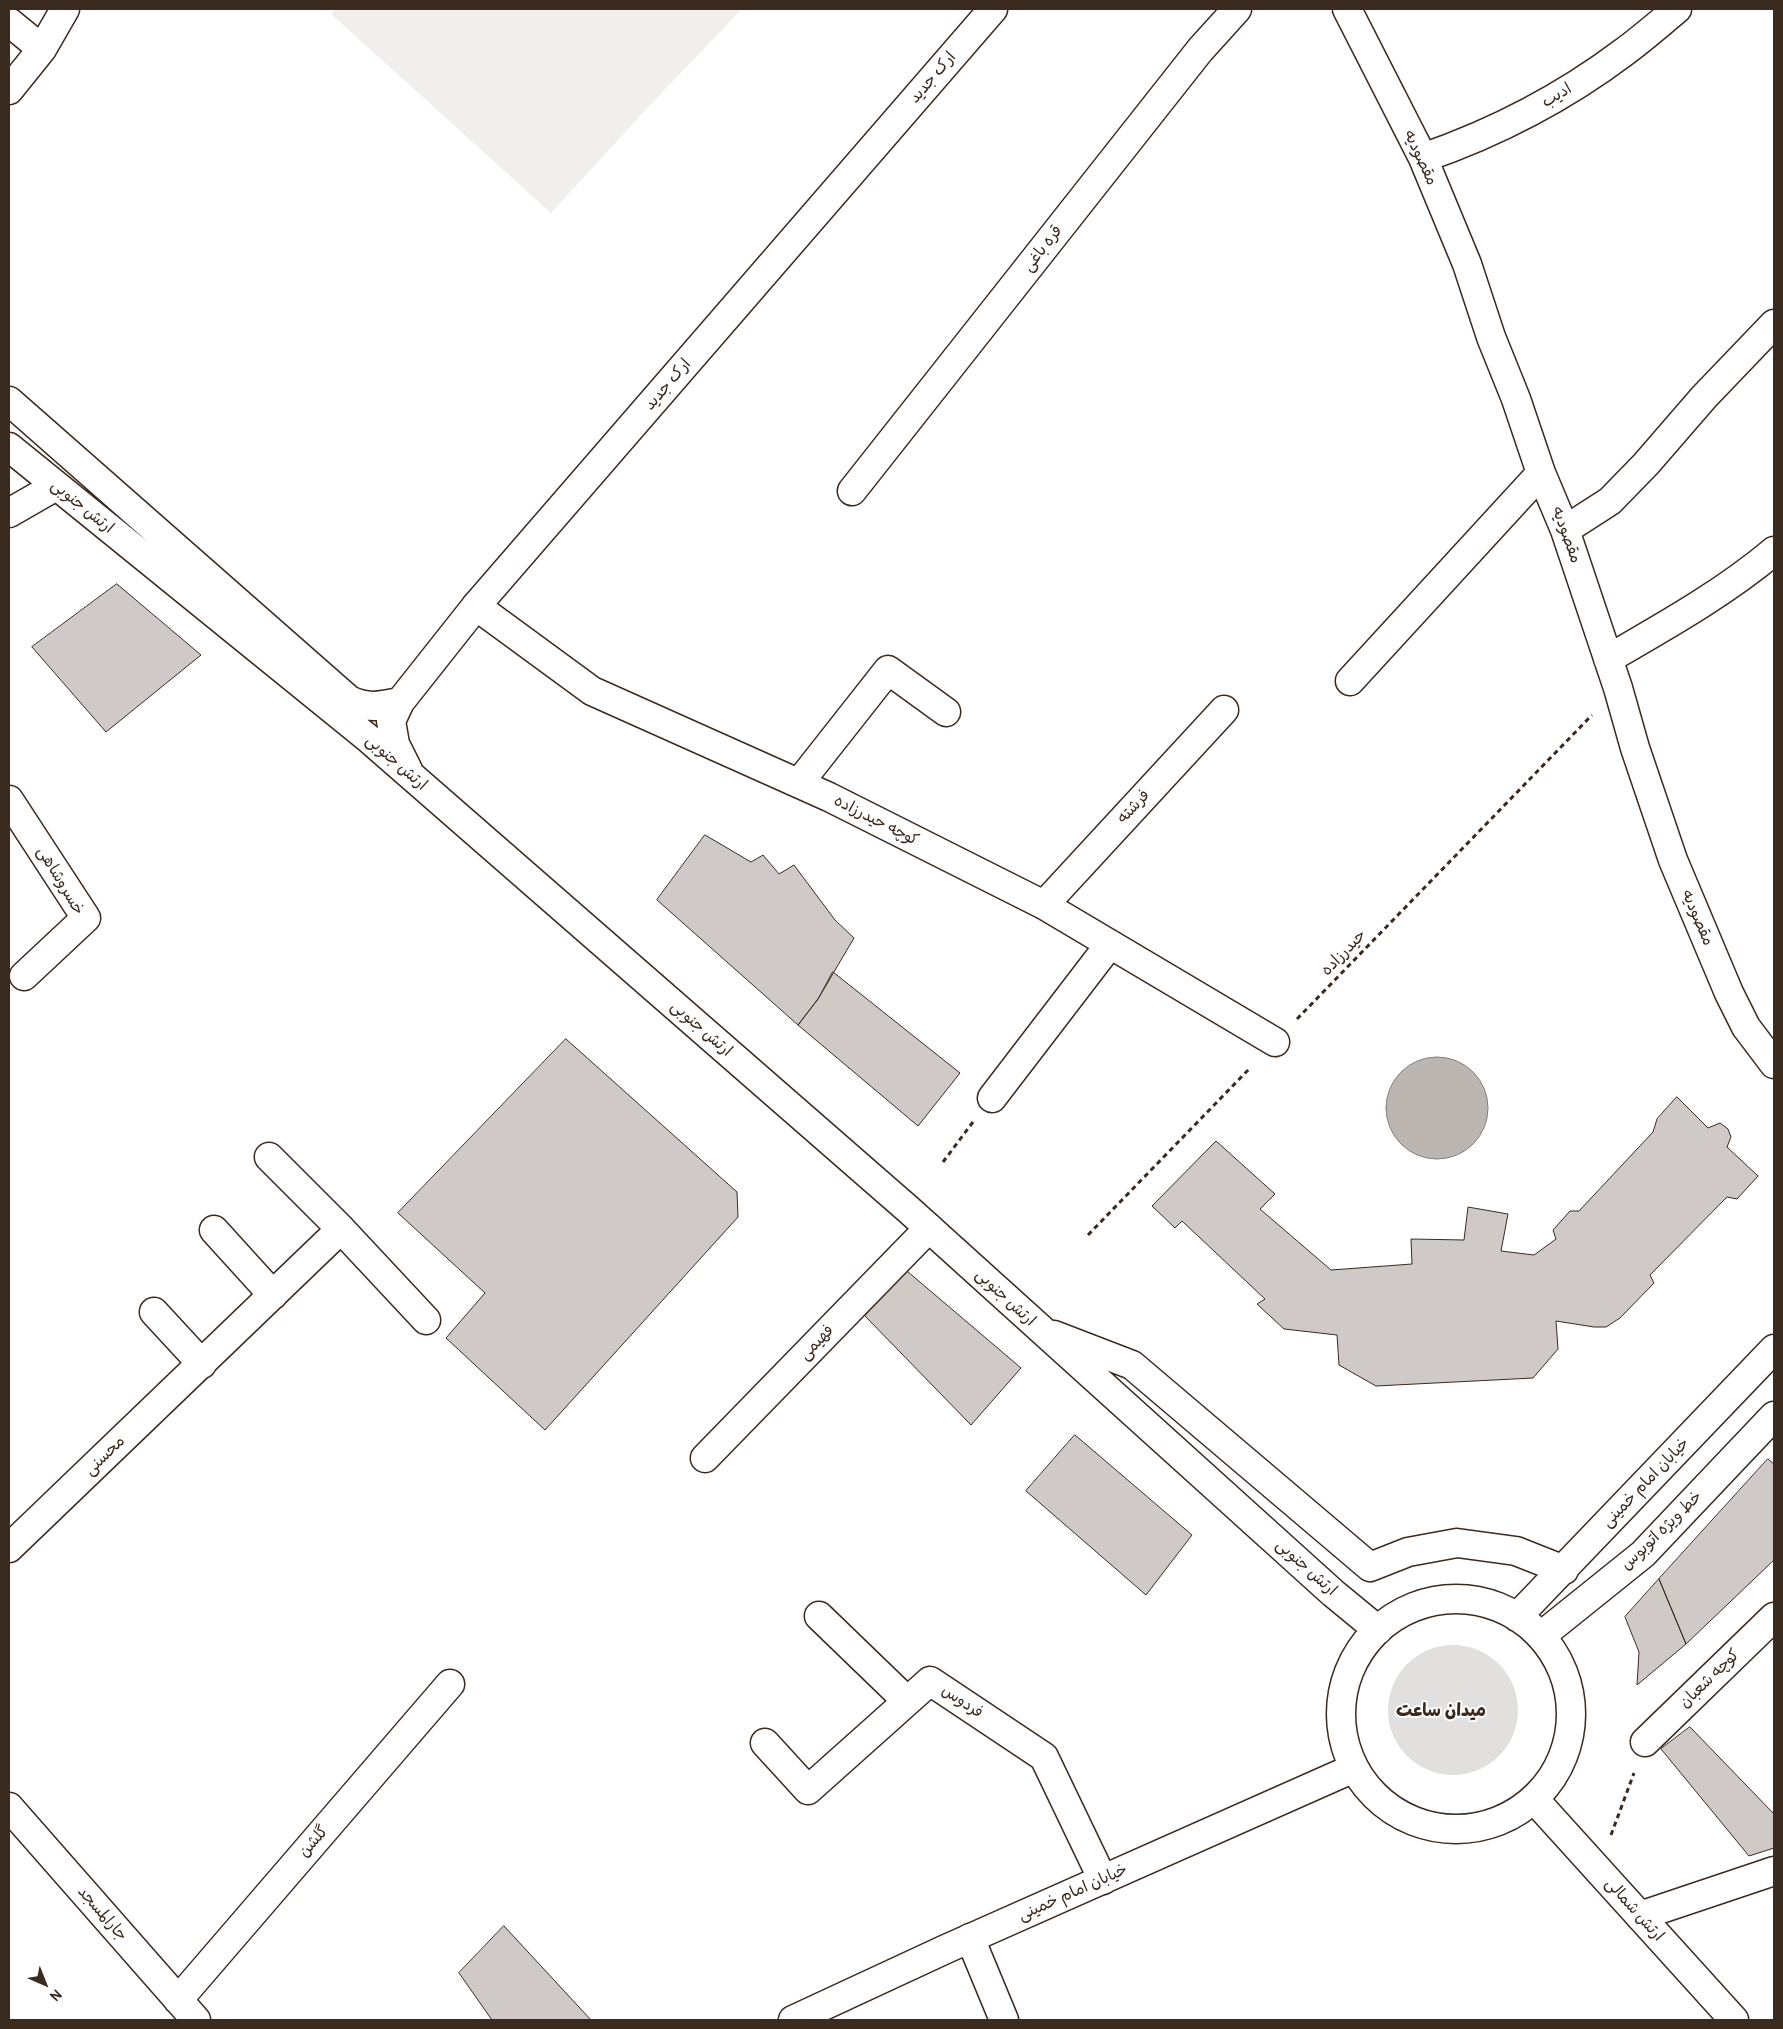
<!DOCTYPE html>
<meta charset="utf-8">
<style>
body{margin:0}
#map{position:relative;width:1783px;height:2029px;overflow:hidden;background:#fff;font-family:Pangolin,sans-serif}
canvas{display:block}
.frame{position:absolute;inset:0;border:10px solid #3b2a1e;pointer-events:none}
.north{position:absolute;left:20px;top:1959px;width:50px;height:50px;-webkit-text-stroke:4px #fff;paint-order:stroke;rotate:136deg;font-size:14px;font-weight:700;line-height:20px;text-align:center;color:#3b2a1e}
.north::after{content:'';display:block;margin:auto;width:18px;height:22px;background:#3b2a1e;clip-path:polygon(50% 0,100% 100%,50% 72%,0 100%)}
</style>
<div id="map">
<canvas width="1783" height="2029"></canvas>
<div class="frame"></div>
<div class="north">N</div>
</div>
<script>
const ctx = document.querySelector('canvas').getContext('2d');
ctx.lineJoin = 'round';
function paint(path, color) {
  ctx.fillStyle = color;
  ctx.fill(path, 'evenodd');
}
function trace(path, color, width, dash) {
  ctx.strokeStyle = color;
  ctx.lineWidth = width;
  ctx.lineCap = dash ? 'butt' : 'round';
  ctx.setLineDash(dash || []);
  ctx.stroke(path);
}
function write(font, color, halo, rows, align = 'center') {
  ctx.font = font + ' Pangolin,"Playpen Sans Arabic",sans-serif';
  ctx.lineWidth = 4;
  ctx.setLineDash([]);
  ctx.textBaseline = 'middle';
  ctx.strokeStyle = halo;
  ctx.fillStyle = color;
  for (const [text, x, y, turn = 0] of rows) {
    ctx.save();
    ctx.translate(x, y);
    ctx.rotate((+turn || 0) * Math.PI / 180);
    ctx.textAlign = isNaN(turn) ? turn : align;
    if (halo) ctx.strokeText(text, 0, 0);
    ctx.fillText(text, 0, 0);
    ctx.restore();
  }
}
const built = new Path2D(`
 M 336,9 L 742,9 L 650,105 L 551,213 L 331,14 Z`);
const green = new Path2D(`
 M1388 1710a65 65 0 1 1 130 0a65 65 0 1 1-130 0Z`);
const water = new Path2D(`
 M1386 1108a51 51 0 1 1 102 0a51 51 0 1 1-102 0Z`);
const building = new Path2D(`
 M 117,584 L 201,655 L 106,732 L 32,647 Z
 M 705,835 L 751,862 L 763,855 L 779,874 L 794,865 L 835,920 L 854,938 L 818,999 L 798,1025 L 657,900 Z
 M 833,972 L 960,1073 L 918,1126 L 798,1025 L 818,999 Z
 M 566,1039 L 737,1192 L 738,1217 L 545,1430 L 446,1338 L 485,1293 L 398,1213 Z
 M 1677,1097 L 1708,1128 L 1720,1123 L 1728,1129 L 1731,1137 L 1727,1147 L 1758,1176 L 1737,1199 L 1727,1197 L 1650,1275 L 1654,1283 L 1620,1318 L 1606,1327 L 1594,1327 L 1556,1321 L 1558,1349 L 1533,1378 L 1376,1386 L 1339,1365 L 1337,1335 L 1284,1329 L 1257,1304 L 1265,1299 L 1182,1221 L 1175,1228 L 1152,1206 L 1216,1141 L 1275,1194 L 1260,1209 L 1331,1270 L 1412,1264 L 1411,1239 L 1464,1240 L 1468,1207 L 1508,1214 L 1501,1251 L 1534,1255 L 1556,1239 L 1553,1230 L 1570,1211 L 1579,1211 L 1653,1132 L 1657,1119 Z
 M 907,1271 L 1021,1368 L 971,1425 L 865,1316 Z
 M 1075,1435 L 1192,1535 L 1146,1595 L 1026,1491 Z
 M 1768,1459 L 1774,1464 L 1774,1560 L 1686,1644 L 1659,1579 Z
 M 1659,1579 L 1686,1644 L 1637,1685 L 1639,1652 L 1625,1617 Z
 M 1690,1727 L 1774,1814 L 1774,1848 L 1749,1856 L 1661,1749 Z
 M 504,1926 L 591,2020 L 492,2020 L 459,1973 Z`);
const path = new Path2D(`
 M 1297,1019 L 1592,715
 M 943,1162 L 973,1122
 M 1088,1235 L 1251,1067
 M 1611,1835 L 1634,1773`);
const minor = new Path2D(`
 M 1347,9 L 1423,158 L 1467,264 L 1491,337 L 1516,399 L 1541,473 L 1565,530 L 1618,688 L 1635,748 L 1673,860 L 1729,993 L 1746,1027 L 1774,1064
 M 9,22 L 42,49
 M 9,90 L 42,49 L 65,9
 M 1423,158 C 1495,133 1563,98 1624,52 C 1642,39 1660,23 1677,9
 M 852,491 L 1200,50 L 1237,9
 M 9,513 L 56,486
 M 1565,530 L 1610,501 L 1646,464 L 1704,397 L 1774,324
 M 476,606 L 592,691 L 829,797 L 1044,905 L 1275,1042
 M 1608,659 C 1665,626 1724,593 1774,551
 M 1350,681 L 1541,473
 M 799,783 L 888,670 L 946,712
 M 9,800 L 86,918 L 24,976
 M 1044,905 L 1224,710
 M 992,1098 L 1110,944
 M 269,1157 L 341,1229 L 426,1320
 M 214,1230 L 273,1295
 M 154,1312 L 202,1364
 M 705,1458 L 929,1228
 M 9,1548 L 341,1229
 M 819,1616 L 907,1701
 M 1541,1636 L 1643,1554 L 1774,1416
 M 1645,1742 L 1774,1617
 M 765,1743 L 808,1790 L 930,1681 L 1044,1757 L 1103,1880
 M 9,1807 L 196,2020
 M 1640,1916 L 1774,1871
 M 970,1938 L 1004,2020
 M 178,2000 L 450,1684`);
const major = new Path2D(`
 M 9,401 L 349,700 C 368,709 380,706 400,702
 M 9,447 L 369,739 L 909,1210 L 1333,1593 L 1378,1630
 M 408,770 L 395,744 L 391,721 L 400,702 L 476,606 L 993,9
 M 1054,1335 L 1132,1365 L 1370,1567 L 1408,1552 L 1457,1543 L 1516,1551 L 1564,1570
 M1341 1714a115 115 0 1 1 230 0a115 115 0 1 1-230 0Z
 M 1517,1617 L 1774,1349
 M 1534,1799 L 1734,2020
 M 793,2020 L 946,1949 L 1354,1768`);
const streetNames = [
 ["ارک جدید",933,78,-49],
 ["ادیب",1557,96,-31],
 ["مقصودیه",1420,158,65],
 ["قره باغی",1043,249,-52],
 ["ارک جدید",668,385,-49],
 ["ارتش جنوبی",82,507,39],
 ["مقصودیه",1566,535,70],
 ["ارتش جنوبی",396,763,41],
 ["فرشته",1134,807,-47],
 ["کوچه حیدرزاده",876,821,27],
 ["خسروشاهی",60,881,59],
 ["مقصودیه",1697,918,67],
 ["حیدرزاده",1344,953,-46],
 ["ارتش جنوبی",701,1029,41],
 ["ارتش جنوبی",1005,1298,43],
 ["فهیمی",817,1343,-46],
 ["محسنی",105,1456,-44],
 ["خیابان امام خمینی",1646,1483,-46],
 ["خط ویژه اتوبوس",1662,1531,-44],
 ["ارتش جنوبی",1306,1568,42],
 ["کوچه شعبان",1710,1679,-44],
 ["فردوس",962,1702,34],
 ["گلشن",314,1842,-49],
 ["خیابان امام خمینی",1073,1893,-24],
 ["ارتش شمالی",1634,1910,48],
 ["جارالمسجد",102,1914,49]
];
const neighbourhoodNames = [
 ["میدان ساعت",1441,1711]
];
paint(built, '#f1efee');
paint(green, '#e2e0de');
paint(water, '#bcb6b3');
trace(water, '#887e77', 1);
paint(building, '#cfcac7');
trace(building, '#3b2a1e', 1);
trace(minor, '#3b2a1e', 31);
trace(major, '#3b2a1e', 31);
trace(path, '#3b2a1e', 3, [5, 4]);
trace(minor, '#fff', 28);
trace(major, '#fff', 28);
write('16px', '#3b2a1e', '#fff', streetNames);
write('bold 18px', '#3b2a1e', '#fff', neighbourhoodNames);
</script>
